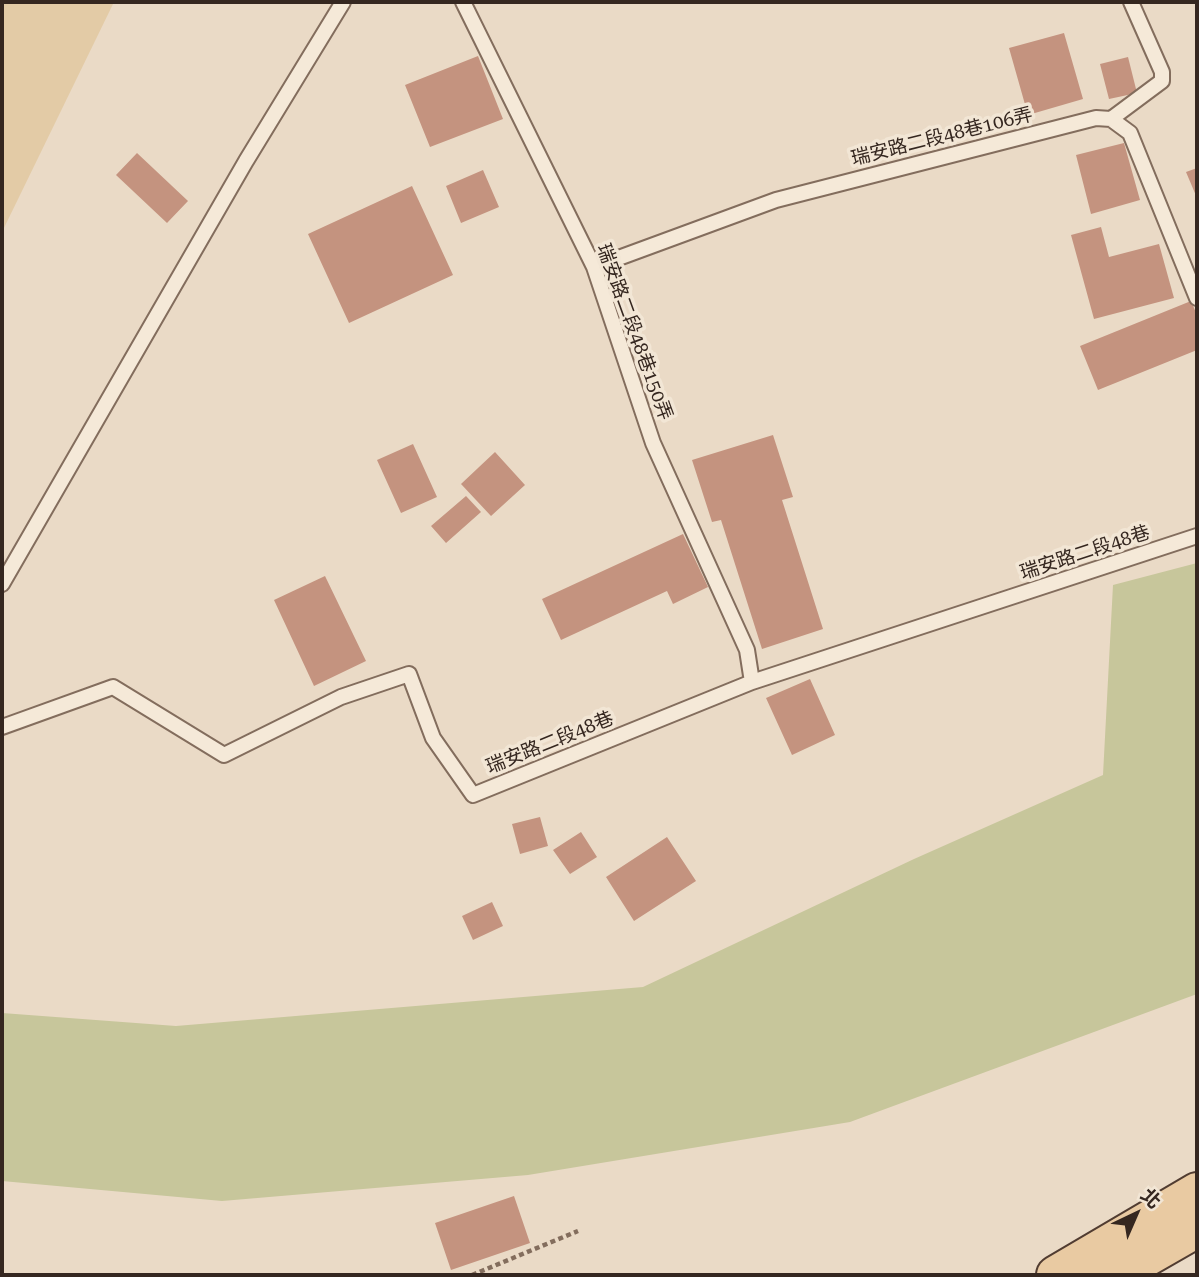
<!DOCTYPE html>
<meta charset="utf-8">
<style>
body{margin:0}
#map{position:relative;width:1199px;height:1277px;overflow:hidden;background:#eadac6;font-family:"Roboto Serif","Noto Sans TC",serif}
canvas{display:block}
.frame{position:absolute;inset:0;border:4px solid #352720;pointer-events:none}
.north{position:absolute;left:1101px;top:1179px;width:70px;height:70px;-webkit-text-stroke:5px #f2e6d5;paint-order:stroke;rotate:44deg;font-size:19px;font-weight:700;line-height:28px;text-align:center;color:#352720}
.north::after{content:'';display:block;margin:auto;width:24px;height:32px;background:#352720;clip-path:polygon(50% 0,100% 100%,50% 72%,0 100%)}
</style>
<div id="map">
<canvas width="1199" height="1277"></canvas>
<div class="frame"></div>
<div class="north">北</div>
</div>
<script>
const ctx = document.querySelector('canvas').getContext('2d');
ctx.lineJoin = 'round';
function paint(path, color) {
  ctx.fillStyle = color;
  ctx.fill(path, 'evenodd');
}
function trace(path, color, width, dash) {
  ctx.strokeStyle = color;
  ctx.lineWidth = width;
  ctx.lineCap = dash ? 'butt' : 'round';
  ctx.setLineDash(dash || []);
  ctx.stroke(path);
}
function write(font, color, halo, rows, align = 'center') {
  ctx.font = font + ' "Roboto Serif","Noto Sans TC",serif';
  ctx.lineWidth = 7;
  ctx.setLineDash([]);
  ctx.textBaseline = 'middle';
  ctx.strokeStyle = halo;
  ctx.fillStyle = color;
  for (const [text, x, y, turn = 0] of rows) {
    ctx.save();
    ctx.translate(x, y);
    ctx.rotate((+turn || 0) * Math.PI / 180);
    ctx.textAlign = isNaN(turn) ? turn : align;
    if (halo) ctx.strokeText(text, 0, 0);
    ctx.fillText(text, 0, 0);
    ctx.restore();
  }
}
const green = new Path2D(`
 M 1197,563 L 1197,994 L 850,1122 L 528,1175 L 222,1201 L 2,1181 L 2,1013 L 176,1026 L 643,987 L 914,859 L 1103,775 L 1113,585 Z`);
const sand = new Path2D(`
 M 2,2 L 114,2 L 2,232 Z`);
const building = new Path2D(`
 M 1064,33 L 1083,99 L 1028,115 L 1009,48 Z
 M 478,56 L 503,119 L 430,147 L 405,85 Z
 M 1128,57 L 1137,93 L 1109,99 L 1100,64 Z
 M 1124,143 L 1140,200 L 1091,214 L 1076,155 Z
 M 137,153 L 188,201 L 167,223 L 116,175 Z
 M 1197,168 L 1197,198 L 1186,172 Z
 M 483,170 L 499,207 L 461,223 L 446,186 Z
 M 412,186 L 453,275 L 349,323 L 308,234 Z
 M 1101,227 L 1109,257 L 1159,244 L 1174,298 L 1094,319 L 1071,235 Z
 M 1191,301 L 1197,315 L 1197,350 L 1098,390 L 1080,346 Z
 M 773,435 L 793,497 L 782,500 L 823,629 L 762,649 L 721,520 L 712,522 L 692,460 Z
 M 413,444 L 437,497 L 401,513 L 377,460 Z
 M 495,452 L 525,485 L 491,516 L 461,484 Z
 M 466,496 L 481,512 L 446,543 L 431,526 Z
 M 683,534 L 708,587 L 673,604 L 667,591 L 561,640 L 542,599 Z
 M 325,576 L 366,661 L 314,686 L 274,600 Z
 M 810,679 L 835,735 L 792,755 L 766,698 Z
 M 540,817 L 548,846 L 520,854 L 512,824 Z
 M 581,832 L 597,857 L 570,874 L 553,850 Z
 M 667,837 L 696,881 L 634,921 L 606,877 Z
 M 492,902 L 503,926 L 473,940 L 462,916 Z
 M 514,1196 L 530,1243 L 451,1270 L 435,1223 Z`);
const path = new Path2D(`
 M 472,1275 L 578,1231`);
const service = new Path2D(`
 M 463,2 L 594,267 L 653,443 L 747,650 L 752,682
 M 1111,119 L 1162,81 L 1162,72 L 1131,2
 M 594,267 L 776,200 L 1096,118 L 1111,119 L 1130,133 L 1197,298
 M 2,584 L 246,161 L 343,2
 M 2,727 L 113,687 L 224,755 L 341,697 L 409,674 L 433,738 L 473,795 L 752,682 L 1197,536`);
const primary = new Path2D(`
 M 1056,1275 L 1197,1192
 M 1115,1275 L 1197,1228`);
const streetNames = [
 ["瑞安路二段48巷106弄",942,137,-14],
 ["瑞安路二段48巷150弄",634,332,70],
 ["瑞安路二段48巷",1085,553,-18],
 ["瑞安路二段48巷",550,743,-22]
];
paint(green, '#c7c69b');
paint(sand, '#e3cba6');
paint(building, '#c4937f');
trace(service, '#836d5d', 18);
trace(primary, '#513c31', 42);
trace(path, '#836d5d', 4.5, [5, 3.5]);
trace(service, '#f5e9d8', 14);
trace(primary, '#e9caa2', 38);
write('19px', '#352720', '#f2e6d5', streetNames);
</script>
